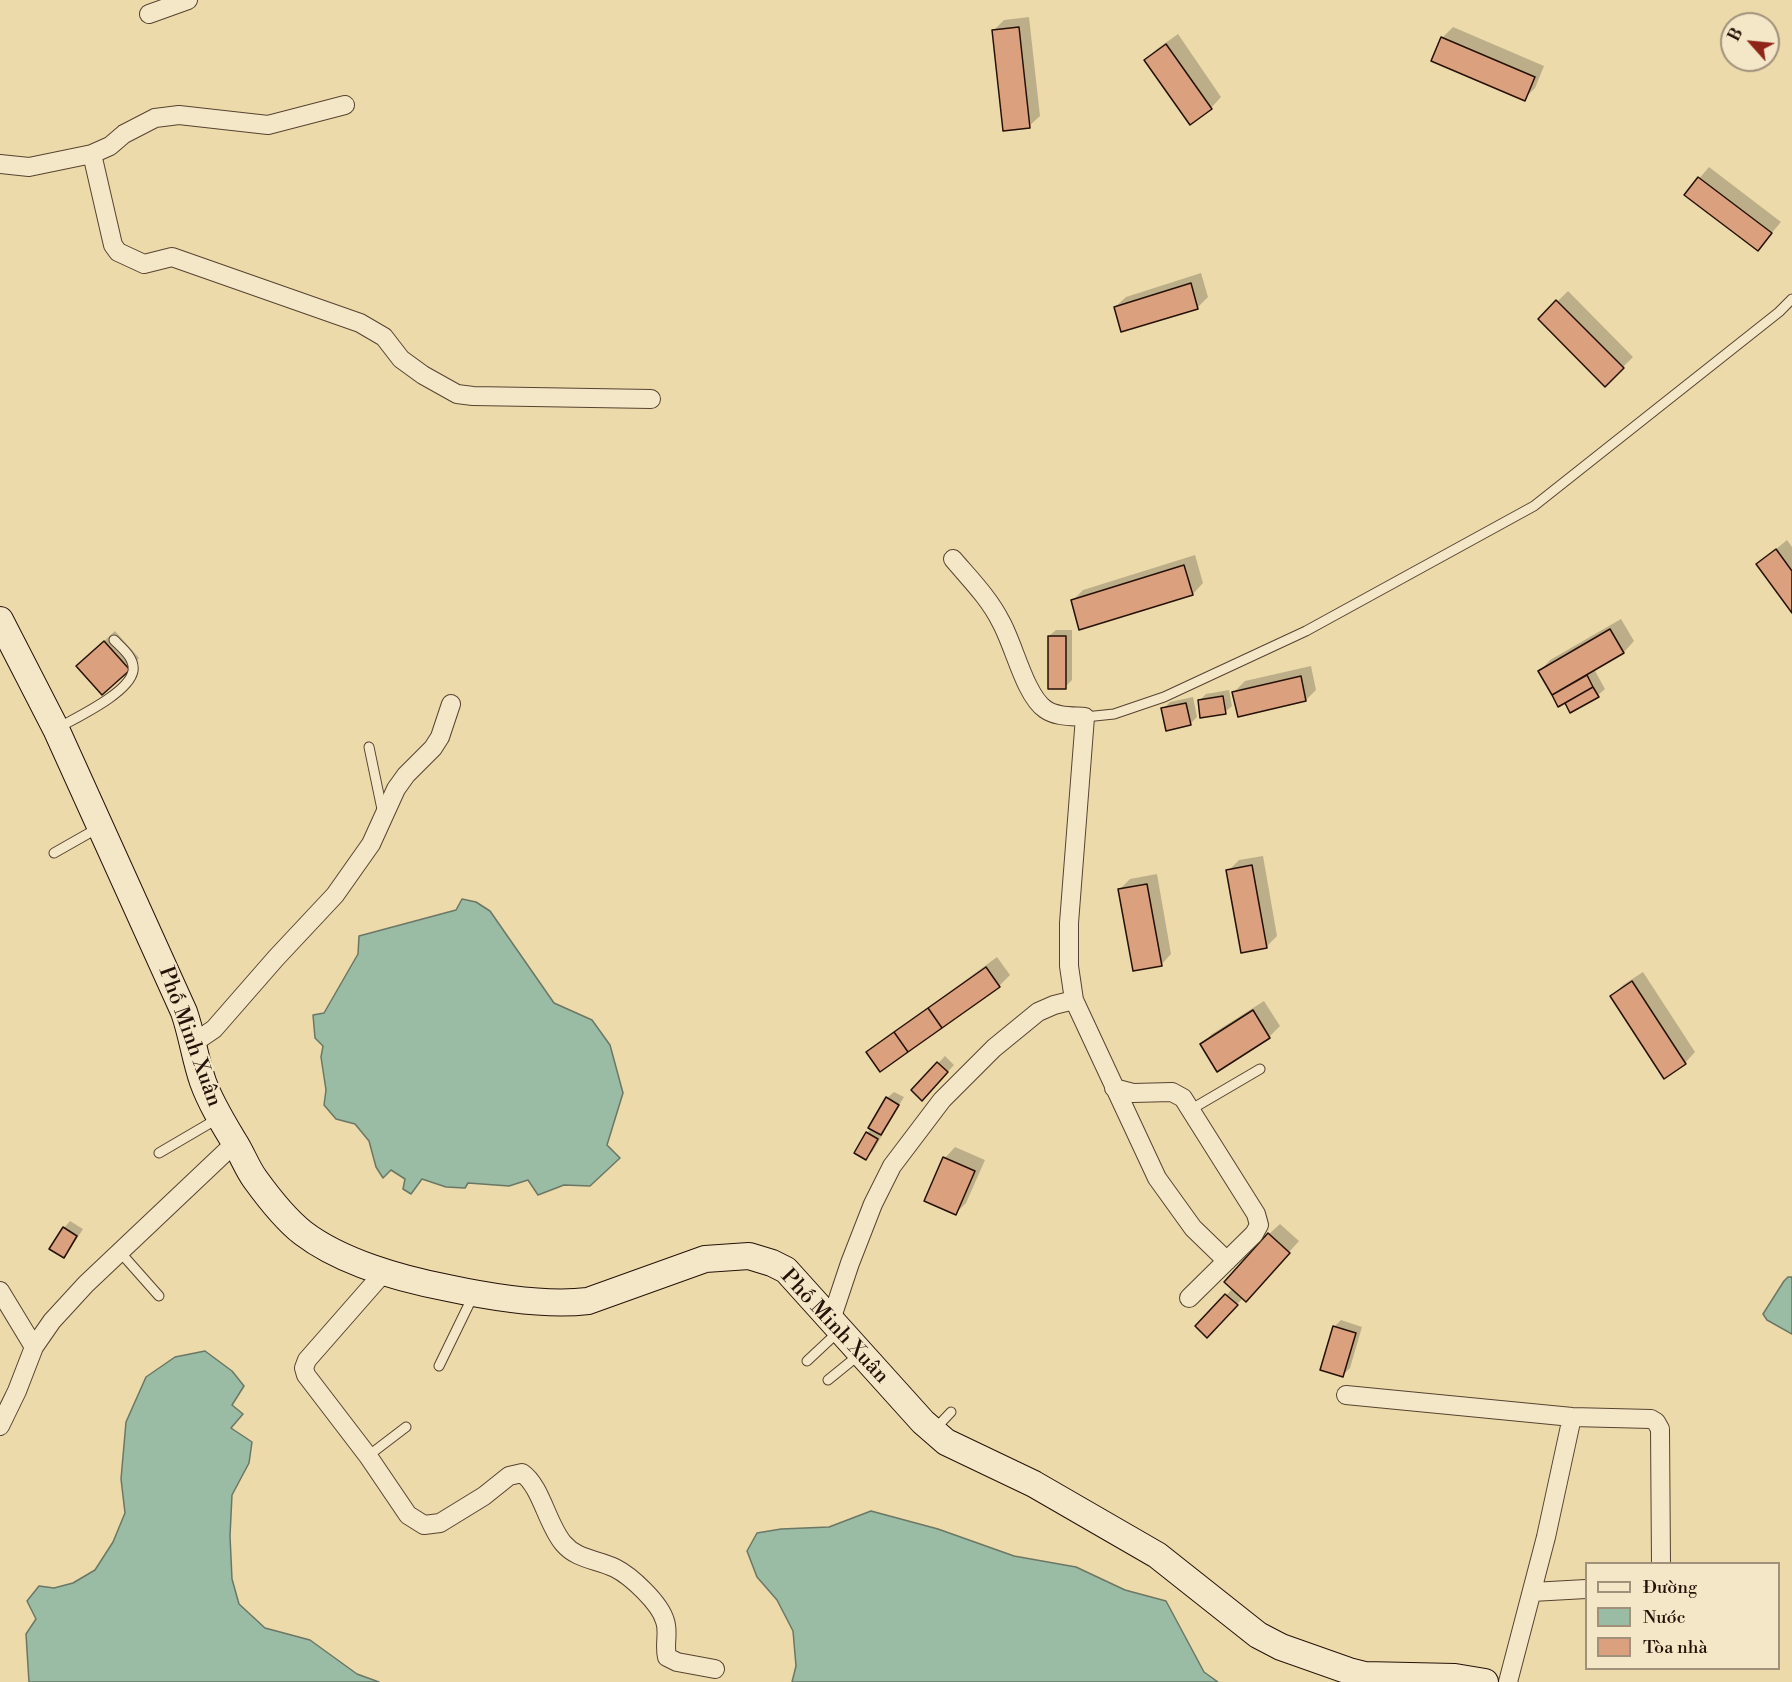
<!DOCTYPE html>
<meta charset="utf-8">
<style>
body{margin:0}
#map{position:relative;width:1792px;height:1682px;overflow:hidden;background:#ecdaaa;font-family:"Libre Bodoni",serif}
canvas{display:block}
.legend{position:absolute;left:1585px;top:1562px;width:195px;height:108px;box-sizing:border-box;background:#f3e7c8;border:2px solid #a1917b;margin:0;padding:8px 10px;list-style:none;font-size:18px;color:#251107}
.legend li{display:flex;align-items:center;gap:12px;height:30px}
.legend b{width:30px;border:2px solid #a1917b}
.north{position:absolute;left:1720px;top:12px;width:60px;height:60px;box-sizing:border-box;background:#f3e7c8;border:2px solid #a1917b;border-radius:50%;rotate:297deg;font-size:16px;font-weight:700;line-height:24px;text-align:center;color:#251107}
.north::after{content:'';display:block;margin:auto;width:21px;height:27px;background:#8f2418;clip-path:polygon(50% 0,100% 100%,50% 72%,0 100%)}
</style>
<div id="map">
<canvas width="1792" height="1682"></canvas>
<ul class="legend">
<li><b style="height:8px;background:#f3e7c8"></b>Đường</li>
<li><b style="height:16px;background:#9abba4"></b>Nước</li>
<li><b style="height:16px;background:#dba07e"></b>Tòa nhà</li>
</ul>
<div class="north">B</div>
</div>
<script>
const ctx = document.querySelector('canvas').getContext('2d');
ctx.lineJoin = 'round';
function paint(path, color) {
  ctx.fillStyle = color;
  ctx.fill(path, 'evenodd');
}
function trace(path, color, width, dash) {
  ctx.strokeStyle = color;
  ctx.lineWidth = width;
  ctx.lineCap = dash ? 'butt' : 'round';
  ctx.setLineDash(dash || []);
  ctx.stroke(path);
}
function write(font, color, halo, rows, align = 'center') {
  ctx.font = font + ' "Libre Bodoni",serif';
  ctx.lineWidth = 4.5;
  ctx.setLineDash([]);
  ctx.textBaseline = 'middle';
  ctx.strokeStyle = halo;
  ctx.fillStyle = color;
  for (const [text, x, y, turn = 0] of rows) {
    ctx.save();
    ctx.translate(x, y);
    ctx.rotate((+turn || 0) * Math.PI / 180);
    ctx.textAlign = isNaN(turn) ? turn : align;
    if (halo) ctx.strokeText(text, 0, 0);
    ctx.fillText(text, 0, 0);
    ctx.restore();
  }
}
const water = new Path2D(`
 M 462,899 L 476,902 L 490,911 L 554,1003 L 592,1020 L 610,1045 L 623,1093 L 607,1145 L 620,1158 L 590,1186 L 564,1185 L 538,1195 L 528,1180 L 509,1186 L 468,1183 L 465,1188 L 446,1187 L 422,1179 L 411,1194 L 403,1189 L 405,1179 L 391,1170 L 383,1178 L 376,1167 L 369,1141 L 355,1124 L 336,1119 L 324,1105 L 326,1090 L 321,1057 L 323,1046 L 315,1038 L 313,1015 L 324,1013 L 358,954 L 359,936 L 456,910 Z
 M 1788,1277 L 1792,1277 L 1792,1334 L 1767,1320 L 1763,1314 L 1784,1281 Z
 M 205,1351 L 232,1371 L 244,1386 L 232,1405 L 243,1414 L 231,1428 L 252,1442 L 249,1463 L 232,1495 L 230,1536 L 232,1579 L 239,1604 L 265,1628 L 310,1640 L 357,1674 L 379,1682 L 29,1682 L 26,1634 L 36,1619 L 27,1601 L 39,1586 L 54,1588 L 73,1583 L 95,1570 L 113,1542 L 125,1513 L 121,1479 L 126,1422 L 146,1377 L 175,1357 Z
 M 871,1511 L 938,1529 L 1014,1556 L 1076,1567 L 1125,1590 L 1166,1601 L 1204,1672 L 1218,1682 L 792,1682 L 796,1666 L 793,1631 L 777,1600 L 757,1577 L 747,1551 L 757,1533 L 781,1529 L 829,1527 Z`);
const shadow = new Path2D(`
 M 1029,17 L 1040,116 L 1029,126 L 993,31 L 1004,20 Z
 M 1453,27 L 1544,66 L 1535,88 L 1524,99 L 1442,38 Z
 M 1178,34 L 1221,97 L 1211,108 L 1146,60 L 1157,49 Z
 M 1709,167 L 1781,222 L 1758,249 L 1686,194 Z
 M 1201,273 L 1208,297 L 1198,307 L 1122,330 L 1115,307 L 1126,297 Z
 M 1568,291 L 1633,357 L 1605,385 L 1540,319 Z
 M 1787,540 L 1792,547 L 1792,611 L 1758,564 Z
 M 1195,555 L 1203,583 L 1193,594 L 1080,628 L 1072,601 L 1083,590 Z
 M 1621,619 L 1634,641 L 1624,652 L 1594,669 L 1605,689 L 1598,695 L 1571,711 L 1565,701 L 1559,705 L 1540,671 L 1550,660 Z
 M 1056,630 L 1072,630 L 1072,680 L 1065,687 L 1049,636 Z
 M 115,631 L 139,658 L 129,669 L 88,656 Z
 M 1311,666 L 1316,690 L 1306,700 L 1234,692 L 1245,681 Z
 M 1229,690 L 1232,706 L 1225,712 L 1199,701 L 1206,694 Z
 M 1193,697 L 1197,717 L 1190,724 L 1163,709 L 1170,702 Z
 M 1263,856 L 1277,936 L 1267,946 L 1228,871 L 1239,860 Z
 M 1157,874 L 1171,954 L 1161,965 L 1119,890 L 1130,879 Z
 M 997,957 L 1010,975 L 999,986 L 868,1052 Z
 M 1643,972 L 1695,1052 L 1685,1063 L 1612,996 L 1623,985 Z
 M 1264,1001 L 1280,1026 L 1269,1037 L 1202,1044 L 1212,1034 Z
 M 945,1056 L 954,1065 L 929,1092 L 913,1090 Z
 M 894,1092 L 904,1097 L 883,1131 L 884,1132 L 873,1151 L 866,1158 L 867,1133 L 872,1128 L 887,1098 Z
 M 955,1147 L 985,1160 L 966,1203 L 956,1213 L 945,1158 Z
 M 70,1221 L 83,1229 L 70,1249 L 63,1256 L 64,1228 Z
 M 1280,1224 L 1299,1241 L 1256,1289 L 1243,1298 L 1214,1329 L 1197,1326 L 1233,1288 L 1269,1234 Z
 M 1341,1320 L 1362,1327 L 1350,1368 L 1343,1375 L 1334,1327 Z`);
const building = new Path2D(`
 M 1019,27 L 1030,128 L 1003,131 L 992,30 Z
 M 1441,37 L 1535,77 L 1525,101 L 1431,61 Z
 M 1166,44 L 1212,109 L 1190,125 L 1144,60 Z
 M 1698,177 L 1772,233 L 1758,251 L 1684,195 Z
 M 1191,283 L 1198,309 L 1121,332 L 1114,307 Z
 M 1556,300 L 1624,368 L 1605,387 L 1538,319 Z
 M 1776,549 L 1792,571 L 1792,613 L 1756,564 Z
 M 1184,565 L 1193,595 L 1079,630 L 1071,600 Z
 M 1610,629 L 1624,653 L 1552,695 L 1538,671 Z
 M 1048,636 L 1066,636 L 1066,689 L 1048,689 Z
 M 104,641 L 130,670 L 102,695 L 76,666 Z
 M 1587,675 L 1593,687 L 1558,707 L 1552,695 Z
 M 1301,676 L 1306,701 L 1238,717 L 1232,692 Z
 M 1593,687 L 1599,697 L 1570,713 L 1565,703 Z
 M 1223,696 L 1226,714 L 1200,718 L 1198,700 Z
 M 1186,703 L 1191,725 L 1166,731 L 1161,708 Z
 M 1252,865 L 1267,948 L 1241,953 L 1226,870 Z
 M 1147,884 L 1162,966 L 1133,971 L 1118,889 Z
 M 986,967 L 1000,987 L 942,1028 L 928,1008 Z
 M 1632,981 L 1686,1064 L 1664,1079 L 1610,996 Z
 M 928,1008 L 942,1028 L 908,1052 L 894,1032 Z
 M 1253,1010 L 1270,1038 L 1217,1072 L 1200,1044 Z
 M 894,1032 L 908,1052 L 880,1072 L 866,1052 Z
 M 937,1062 L 948,1072 L 922,1101 L 911,1090 Z
 M 886,1097 L 899,1105 L 881,1135 L 868,1128 Z
 M 866,1132 L 878,1139 L 866,1160 L 854,1153 Z
 M 943,1157 L 975,1171 L 956,1215 L 924,1201 Z
 M 63,1227 L 77,1236 L 64,1258 L 49,1249 Z
 M 1268,1233 L 1290,1253 L 1246,1302 L 1224,1282 Z
 M 1225,1294 L 1238,1305 L 1207,1338 L 1195,1326 Z
 M 1333,1326 L 1356,1333 L 1343,1377 L 1320,1370 Z`);
const lane = new Path2D(`
 M 1085,717 L 1114,714 L 1164,697 L 1306,631 L 1534,506 L 1779,312 L 1792,299
 M 58,728 C 77,717 129,693 133,671 C 135,658 122,648 114,640
 M 369,747 L 383,814
 M 54,853 L 98,828
 M 1190,1110 L 1260,1069
 M 159,1153 L 217,1119
 M 120,1252 L 159,1296
 M 807,1361 L 838,1332
 M 439,1366 L 473,1296
 M 828,1380 L 860,1354
 M 934,1430 L 951,1412
 M 368,1456 L 406,1427`);
const street = new Path2D(`
 M 149,14 L 188,0
 M 92,154 L 113,245 L 118,252 L 144,264 L 172,257 L 360,323 L 384,337 L 401,359 L 423,375 L 457,394 L 473,396 L 651,399
 M 0,164 L 29,167 L 92,154 L 110,146 L 124,134 L 155,118 L 179,115 L 268,125 L 345,105
 M 953,559 C 970,579 989,598 1001,622 C 1014,645 1025,695 1045,709 C 1056,717 1072,716 1085,717 L 1069,923 L 1069,966 L 1074,1000 L 1157,1178 L 1193,1228 L 1227,1261
 M 192,1044 L 214,1029 L 276,958 L 335,895 L 371,844 L 396,789 L 406,775 L 433,748 L 440,737 L 451,704
 M 1114,1088 L 1133,1093 L 1172,1092 L 1183,1098 L 1256,1214 L 1259,1225 L 1254,1234 L 1189,1298
 M 385,1271 L 307,1360 L 304,1368 L 306,1375 L 368,1456 L 408,1515 L 424,1525 L 440,1523 L 484,1496 L 509,1476 L 522,1473 C 541,1486 547,1524 563,1543 C 577,1560 597,1559 615,1568 C 631,1576 660,1603 665,1621 C 669,1632 664,1645 667,1657 L 677,1662 L 715,1669
 M 0,1291 L 34,1347
 M 831,1320 L 850,1263 L 873,1204 L 892,1166 L 942,1100 L 994,1048 L 1038,1012 L 1054,1005 L 1074,1000
 M 1346,1395 L 1572,1417 L 1651,1419 L 1656,1422 L 1660,1429 L 1661,1564
 M 0,1426 L 17,1391 L 34,1347 L 52,1321 L 86,1284 L 235,1143
 M 1532,1592 L 1586,1589
 M 1508,1682 L 1546,1537 L 1572,1417`);
const secondary = new Path2D(`
 M 0,620 L 56,729 L 184,1012 C 192,1035 195,1059 203,1082 C 211,1104 223,1123 235,1143 C 242,1154 247,1168 255,1179 C 268,1197 285,1219 303,1233 C 341,1262 401,1279 448,1288 C 490,1297 546,1306 588,1301 L 705,1259 L 749,1256 L 772,1263 L 786,1270 L 923,1422 L 946,1442 L 1034,1484 L 1157,1555 L 1258,1635 L 1281,1647 L 1349,1671 L 1365,1675 L 1455,1677 L 1485,1682`);
const streetNames = [
 ["Phố Minh Xuân",189,1037,70],
 ["Phố Minh Xuân",834,1327,47]
];
paint(water, '#9abba4');
trace(water, '#6b7765', 1.5);
paint(shadow, '#0003');
paint(building, '#dba07e');
trace(building, '#251107', 1.5);
trace(lane, '#574330', 11);
trace(street, '#574330', 20);
trace(secondary, '#251107', 28);
trace(lane, '#f3e7c8', 9);
trace(street, '#f3e7c8', 18);
trace(secondary, '#f3e7c8', 26);
write('21px', '#251107', '#f3e7c8', streetNames);
</script>
